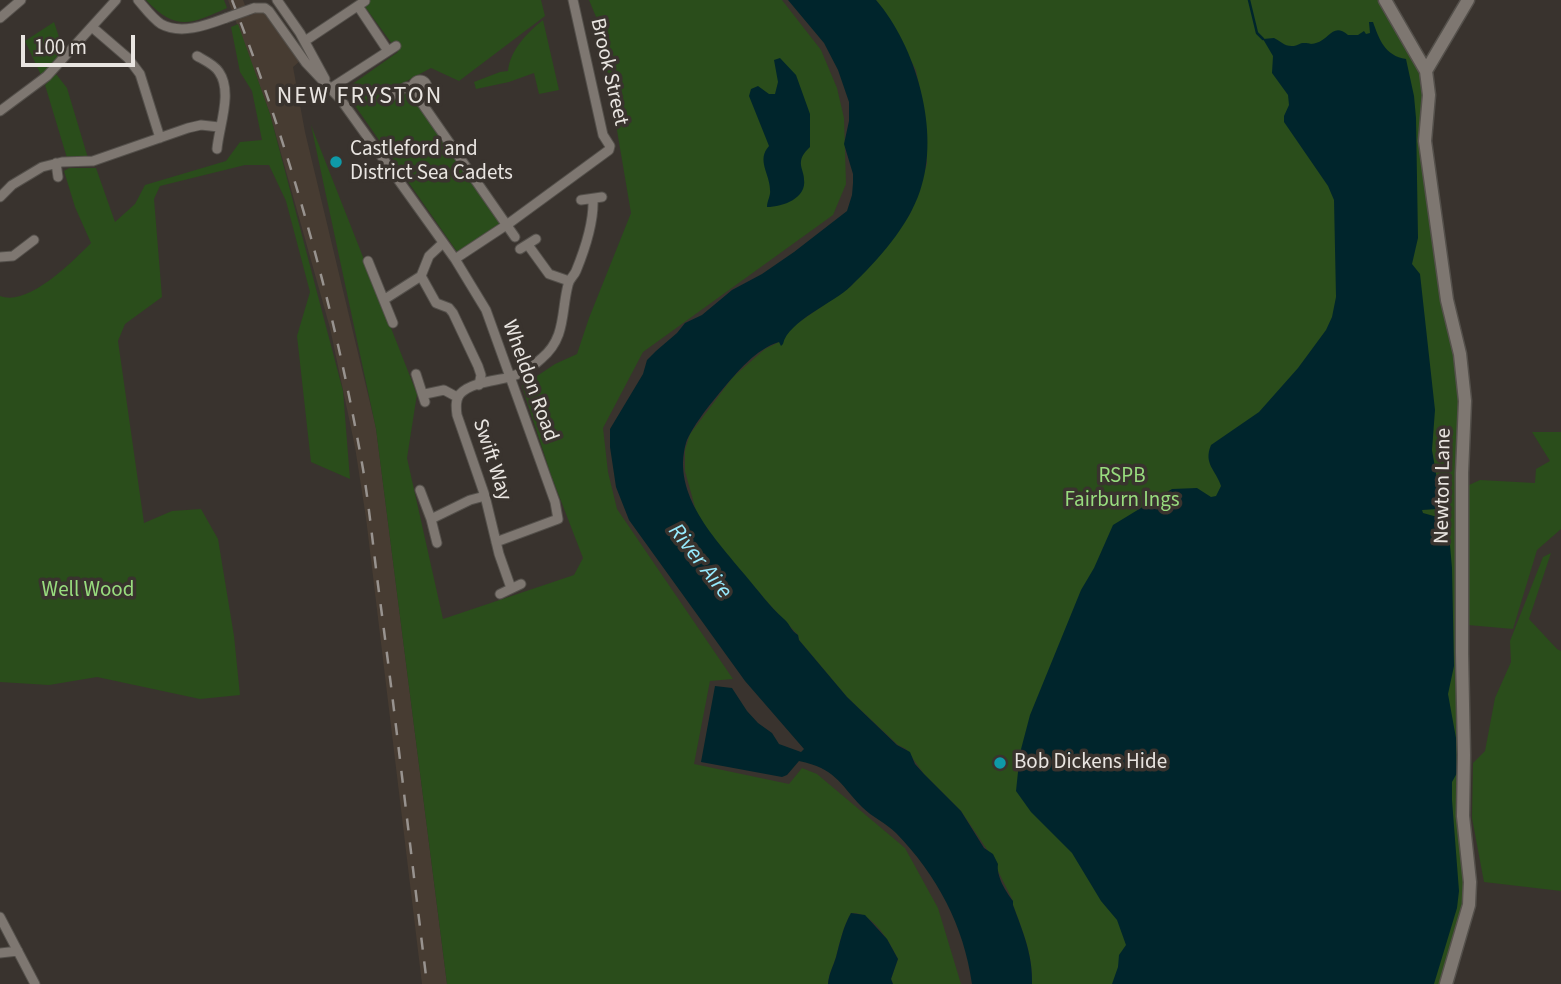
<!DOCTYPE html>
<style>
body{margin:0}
#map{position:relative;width:1561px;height:984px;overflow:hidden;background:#39332e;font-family:"Source Sans 3",sans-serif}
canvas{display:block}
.scale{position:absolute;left:21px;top:35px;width:114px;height:32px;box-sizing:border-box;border:4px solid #e9e5e1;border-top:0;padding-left:9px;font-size:21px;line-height:24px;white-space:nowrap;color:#e9e5e1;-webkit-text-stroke:5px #39332e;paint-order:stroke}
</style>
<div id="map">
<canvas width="1561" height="984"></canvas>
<div class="scale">100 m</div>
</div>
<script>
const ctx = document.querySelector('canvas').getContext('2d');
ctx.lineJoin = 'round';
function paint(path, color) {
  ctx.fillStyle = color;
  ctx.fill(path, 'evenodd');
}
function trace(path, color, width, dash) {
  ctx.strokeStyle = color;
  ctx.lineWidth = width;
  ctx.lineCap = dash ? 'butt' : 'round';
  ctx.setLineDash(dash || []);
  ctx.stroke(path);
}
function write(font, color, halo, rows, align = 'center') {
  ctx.font = font + ' "Source Sans 3",sans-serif';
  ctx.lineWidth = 7;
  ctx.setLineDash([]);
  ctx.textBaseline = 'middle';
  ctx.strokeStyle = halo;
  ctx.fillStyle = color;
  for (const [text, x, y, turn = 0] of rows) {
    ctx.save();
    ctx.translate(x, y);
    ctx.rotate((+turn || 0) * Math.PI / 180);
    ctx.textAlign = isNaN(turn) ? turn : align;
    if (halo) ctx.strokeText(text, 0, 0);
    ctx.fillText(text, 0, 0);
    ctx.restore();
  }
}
const built = new Path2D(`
 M 228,0 L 243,0 L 249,16 L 260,11 L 264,13 L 300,61 L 293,67 L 305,132 L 376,428 L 447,984 L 422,984 L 366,518 L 355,447 L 330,328 L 270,114 Z`);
const green = new Path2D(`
 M 146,0 L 224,0 L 227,8 C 191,24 176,32 146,0 Z
 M 360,0 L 541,0 L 545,16 L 459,81 L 431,68 L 401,84 L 508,224 L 460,256 L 344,90 L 398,52 Z
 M 589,0 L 782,0 L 821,50 L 837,88 L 844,118 L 846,184 L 833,215 L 643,352 L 603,428 L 608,472 L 617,509 L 733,679 L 710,681 L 694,764 L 789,784 L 802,768 L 817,774 L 905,848 L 938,908 L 961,984 L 893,984 L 891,979 L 898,959 C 890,942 872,911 851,913 C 843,927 840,942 836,957 C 833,967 829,973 828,984 L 447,984 L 376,429 L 311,125 L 417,394 L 407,458 L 443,619 L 574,575 L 583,558 L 551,475 L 522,386 L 555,364 L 577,354 L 589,318 L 631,213 L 599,24 Z
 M 876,0 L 1381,0 L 1419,67 L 1424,84 L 1423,115 L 1457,370 L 1461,414 L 1465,903 L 1443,984 L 1032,984 C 1033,955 1023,932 1013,905 L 1013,901 L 988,851 L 961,811 L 924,774 L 906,749 L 898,745 L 847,697 L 799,640 L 798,635 L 768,603 L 709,533 L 696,511 L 685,471 L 685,450 L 690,434 L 733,377 L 765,349 L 779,342 L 795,325 L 851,286 L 883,251 L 910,214 L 927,164 L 924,112 L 916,70 L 882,8 Z
 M 543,20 L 559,90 L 539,94 L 534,73 L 509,82 L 476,89 L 474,82 L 500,72 L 508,71 C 510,50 527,33 543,20 Z
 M 54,22 L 64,52 L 41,75 L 25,41 Z
 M 238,24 L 270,114 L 343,391 L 350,479 L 311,462 L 297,336 L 310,292 L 286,201 L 269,165 L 245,165 L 160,186 L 154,199 L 162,297 L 125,324 L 118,341 L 144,523 L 172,511 L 201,509 L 218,539 L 234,636 L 240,695 L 200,699 L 97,677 L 49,685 L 0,682 L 0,296 C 28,307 72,262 91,243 L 75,207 L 64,171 L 69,168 L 96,168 L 115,222 L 135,204 L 145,185 L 226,161 L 240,142 L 262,140 L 252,91 L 240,72 L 231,27 Z
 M 56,74 L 67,88 L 88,158 L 67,158 L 45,85 Z
 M 1532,432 L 1561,432 L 1561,529 L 1537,550 L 1513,629 L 1468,625 L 1469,485 L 1480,480 L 1535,483 L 1536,469 L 1550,461 Z
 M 1551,553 L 1529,619 L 1557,649 L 1561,651 L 1561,891 L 1484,882 L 1472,818 L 1473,763 L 1485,751 L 1495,698 L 1511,662 L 1510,641 L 1543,557 Z`);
const water = new Path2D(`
 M 788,0 L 876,0 C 916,46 941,132 920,191 C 908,227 878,260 851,286 C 834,303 788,321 783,344 L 781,346 L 779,342 C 756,349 737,372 722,390 C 711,403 691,428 686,443 C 671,495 716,539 745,575 C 758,590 769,606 784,619 C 790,624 791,631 798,635 L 799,640 L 847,697 L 897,745 L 910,752 L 915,764 L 924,774 L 961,811 L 984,848 L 993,854 L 998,864 C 996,876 1006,892 1013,901 L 1013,905 C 1023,932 1033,955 1032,984 L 972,984 C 964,926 937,875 896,833 C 886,823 872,817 862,807 C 838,782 836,769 799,761 L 787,775 L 782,777 L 701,762 L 715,686 L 732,688 L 747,711 L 758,723 L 772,733 L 779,744 L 801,752 L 804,749 L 745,681 L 629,520 L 616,487 L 610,447 L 610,429 L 643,374 L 647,360 L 656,351 L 677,333 L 685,323 L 702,315 L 732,290 L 762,274 L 794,252 L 847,211 L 852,195 L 853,183 L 853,174 L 844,144 L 849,121 L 849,102 L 838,70 L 824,43 Z
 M 1369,22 L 1373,22 C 1379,39 1385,56 1406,59 L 1414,96 L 1416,118 L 1418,238 L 1412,264 L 1420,274 L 1435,410 L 1432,450 L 1441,503 L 1438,509 L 1422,510 L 1423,513 L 1441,518 L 1450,545 L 1452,568 L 1454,666 L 1448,694 L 1456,738 L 1457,773 L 1452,782 L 1452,800 L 1459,891 L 1457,908 L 1434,984 L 1112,984 L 1118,967 L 1119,955 L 1126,945 L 1117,920 L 1101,901 L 1072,853 L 1031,812 L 1016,791 L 1020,753 L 1030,715 L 1081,590 L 1094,568 L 1113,525 L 1172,489 L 1197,488 L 1211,497 L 1216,496 L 1221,486 C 1216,470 1203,464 1211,445 L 1259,412 L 1298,368 L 1326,330 L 1332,317 L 1336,297 L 1334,200 L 1328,186 L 1284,122 L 1284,116 L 1289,105 L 1288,95 L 1272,73 L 1273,56 L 1263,39 L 1274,38 C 1281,41 1284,47 1294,46 C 1300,45 1298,43 1305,43 C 1312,43 1308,45 1316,43 C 1330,39 1333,22 1348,35 L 1358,35 L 1364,31 L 1366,34 L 1370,33 Z
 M 780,58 L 796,75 L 810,114 L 810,147 C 806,151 802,155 801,161 C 800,167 804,173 804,179 C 807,198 783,207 767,207 C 767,201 771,195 770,190 C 770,174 756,160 769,146 L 749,96 L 751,89 L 758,86 L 769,94 L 775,94 L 778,82 L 774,60 Z
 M 851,913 L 865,915 L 887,939 L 898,959 L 891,979 L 893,984 L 828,984 C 829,973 833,967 836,957 C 840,942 843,927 851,913 Z`);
const stream = new Path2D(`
 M 1249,0 L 1257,33 L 1263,39`);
const minor = new Path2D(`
 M 138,0 C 145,8 152,18 161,24 C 181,35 207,25 226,18
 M 277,0 L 300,33 L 325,79
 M 358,6 L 388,51
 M 254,8 L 265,8 L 269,11 L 306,63 L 341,100 L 455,259 L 508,224 L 609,150 L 610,146 L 603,135 L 573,0
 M 0,18 L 21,0
 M 92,27 L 128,58 L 140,74 L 160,138
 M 305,41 L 365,1
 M 197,56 C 204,60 215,65 219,72 C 233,92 219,126 217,149
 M413 87a7 7 0 1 1 14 0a7 7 0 1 1-14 0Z
 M 331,88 L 396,46
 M 418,94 L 419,99 L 515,237
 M 391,96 L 406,87 L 413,87
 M 0,111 L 47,76 L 116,0
 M 56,163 L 58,177
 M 0,197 L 12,185 L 42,167 L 62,162 L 93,161 L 188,128 L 201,125 L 219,127
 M 581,200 L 602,197
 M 528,245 L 549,274 L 569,281
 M 520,249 L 536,239
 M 0,257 L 13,256 L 34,240
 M 455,259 L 486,310 L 555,502 L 558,519 L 496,542
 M 368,261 L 393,323
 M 421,276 L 436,303 L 449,308 L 453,313 L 478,366 L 481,375 L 479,385
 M 385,299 L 421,276 L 429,256 L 443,243
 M 416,374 L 425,402
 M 425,394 L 444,390 L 457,397
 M 420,490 L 431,519
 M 437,543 L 431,519 L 470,500 L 485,496
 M 511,588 L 499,554 L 485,496 L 457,415 C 456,408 455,400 460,394 C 471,382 495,381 510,377 C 523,373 533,367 542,358 C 566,338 561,312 568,285 C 569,279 574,276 576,271 C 585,249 594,222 593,199
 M 500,594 L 521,584
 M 0,917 L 35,984
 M 0,953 L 18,951`);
const tertiary = new Path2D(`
 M 1385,0 L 1426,71 L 1429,95 L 1425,141 L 1447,300 L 1460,354 L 1465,401 L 1462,473 L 1462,653 L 1464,755 L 1463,816 L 1470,882 L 1469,905 L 1446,984
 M 1426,71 L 1468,0`);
const rail = new Path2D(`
 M 232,0 C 291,151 335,309 363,469 C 370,512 374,556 380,600 C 397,728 411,856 427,984`);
const minorBridge = new Path2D(`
 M 226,18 L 254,8`);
const markers = [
 [336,162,7,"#0f9aa8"],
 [1000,763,7,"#0f9aa8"]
];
const streetNames = [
 ["Brook Street",608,72,77],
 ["Wheldon Road",529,381,70],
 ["Swift Way",491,460,72],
 ["Newton Lane",1444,486,-89]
];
const poiNames = [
 ["Castleford and",350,150],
 ["District Sea Cadets",350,174],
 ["Bob Dickens Hide",1014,763]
];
const parkNames = [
 ["RSPB",1122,477],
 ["Fairburn Ings",1122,501],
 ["Well Wood",88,591]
];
const waterNames = [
 ["River Aire",699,562,52]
];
const quarterNames = [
 ["NEW FRYSTON",360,98]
];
paint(built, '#473c32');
paint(green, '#2a4d1b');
paint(water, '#00252c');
trace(stream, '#00252c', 2.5);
trace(minor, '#54504b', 11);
trace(tertiary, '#54504b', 15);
trace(minor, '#7e7771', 9);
trace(tertiary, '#7e7771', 12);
trace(rail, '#98938f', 2.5, [12, 12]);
trace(minorBridge, '#54504b', 11, []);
trace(minorBridge, '#7e7771', 9);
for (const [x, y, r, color] of markers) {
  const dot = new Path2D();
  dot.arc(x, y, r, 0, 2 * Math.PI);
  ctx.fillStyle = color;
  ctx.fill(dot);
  trace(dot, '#39332e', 2.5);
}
write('21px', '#e9e5e1', '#39332e', streetNames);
write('21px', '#e9e5e1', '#39332e', poiNames, 'left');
write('21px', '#98dc7e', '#39332e', parkNames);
write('italic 23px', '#97ebfe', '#39332e', waterNames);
ctx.letterSpacing = '2px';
write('24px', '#e9e5e1', '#39332e', quarterNames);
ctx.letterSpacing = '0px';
</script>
